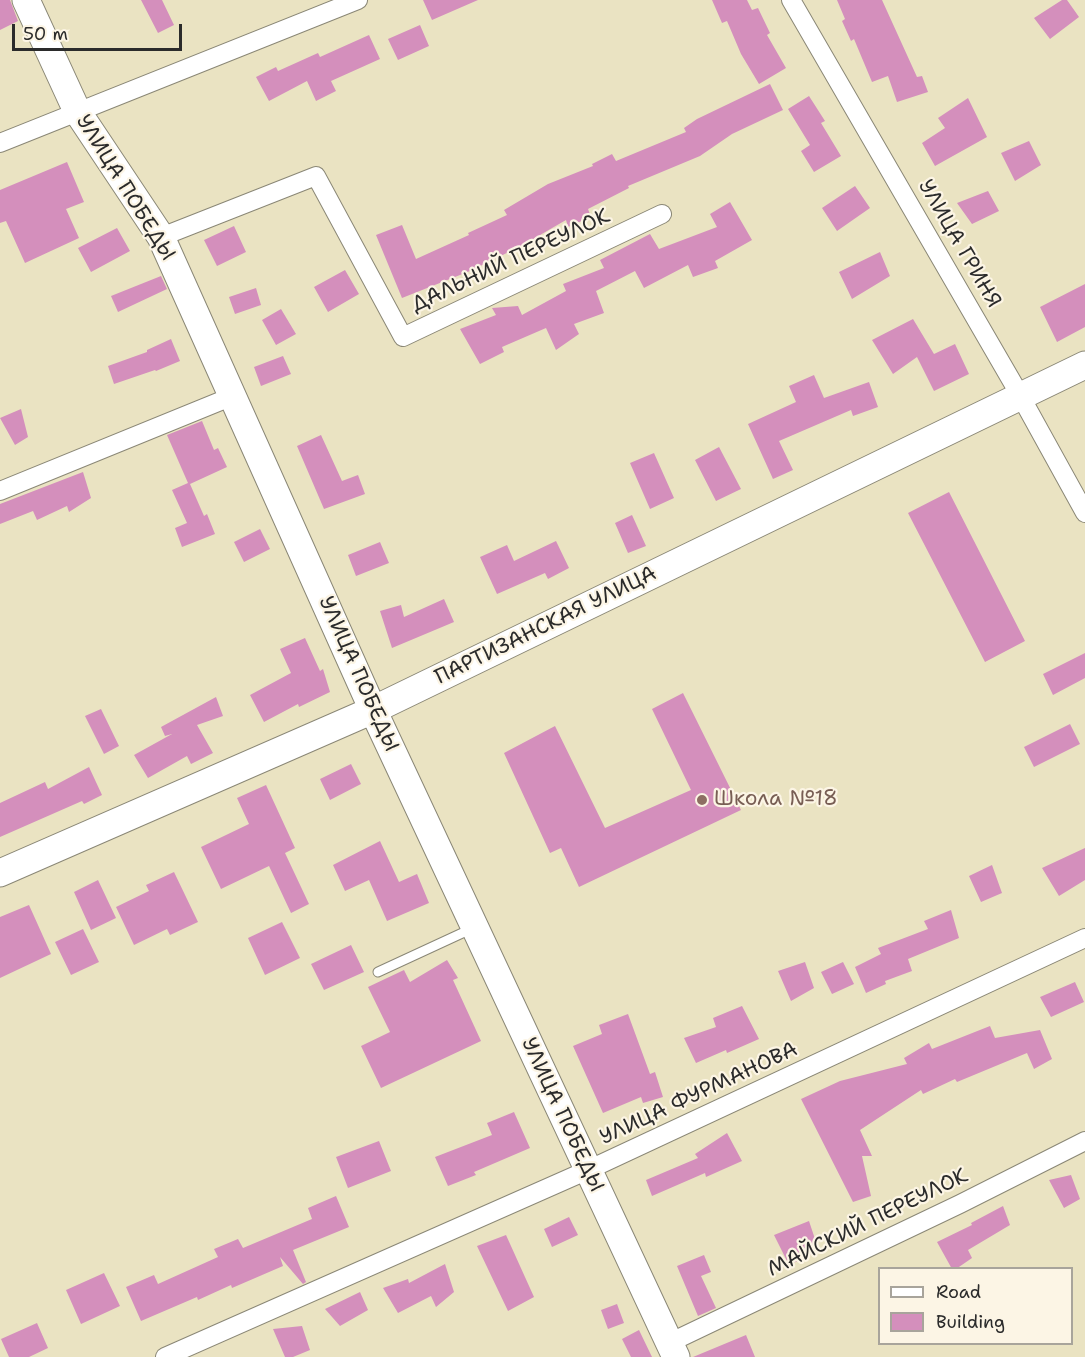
<!DOCTYPE html>
<meta charset="utf-8">
<style>
body{margin:0}
#map{position:relative;width:1085px;height:1357px;overflow:hidden;background:#eae3c2;font-family:"Shantell Sans",sans-serif}
canvas{display:block}
.legend{position:absolute;left:878px;top:1267px;width:195px;height:78px;box-sizing:border-box;background:#fcf5e5;border:2px solid #a8a49b;margin:0;padding:8px 10px;list-style:none;font-size:18px;color:#2b2b2b}
.legend li{display:flex;align-items:center;gap:12px;height:30px}
.legend b{width:30px;border:2px solid #a8a49b}
.scale{position:absolute;left:12px;top:24px;width:170px;height:27px;box-sizing:border-box;border:3px solid #2b2b2b;border-top:0;padding-left:8px;font-size:18px;line-height:21px;white-space:nowrap;color:#2b2b2b;-webkit-text-stroke:4px #fcf5e5;paint-order:stroke}
</style>
<div id="map">
<canvas width="1085" height="1357"></canvas>
<ul class="legend">
<li><b style="height:8px;background:#fff"></b>Road</li>
<li><b style="height:16px;background:#d48fbc"></b>Building</li>
</ul>
<div class="scale">50 m</div>
</div>
<script>
const ctx = document.querySelector('canvas').getContext('2d');
ctx.lineJoin = 'round';
function paint(path, color) {
  ctx.fillStyle = color;
  ctx.fill(path, 'evenodd');
}
function trace(path, color, width, dash) {
  ctx.strokeStyle = color;
  ctx.lineWidth = width;
  ctx.lineCap = dash ? 'butt' : 'round';
  ctx.setLineDash(dash || []);
  ctx.stroke(path);
}
function write(font, color, halo, rows, align = 'center') {
  ctx.font = font + ' "Shantell Sans",sans-serif';
  ctx.lineWidth = 4.5;
  ctx.setLineDash([]);
  ctx.textBaseline = 'middle';
  ctx.strokeStyle = halo;
  ctx.fillStyle = color;
  for (const [text, x, y, turn = 0] of rows) {
    ctx.save();
    ctx.translate(x, y);
    ctx.rotate((+turn || 0) * Math.PI / 180);
    ctx.textAlign = isNaN(turn) ? turn : align;
    if (halo) ctx.strokeText(text, 0, 0);
    ctx.fillText(text, 0, 0);
    ctx.restore();
  }
}
const building = new Path2D(`
 M 0,0 L 10,0 L 18,21 L 0,30 Z
 M 141,0 L 162,0 L 174,25 L 158,33 Z
 M 423,0 L 478,0 L 432,20 Z
 M 712,0 L 747,0 L 752,10 L 758,8 L 770,33 L 767,35 L 786,68 L 759,84 L 741,54 L 727,21 L 722,23 Z
 M 837,0 L 882,0 L 917,77 L 922,76 L 928,92 L 897,102 L 888,76 L 872,82 L 854,39 L 851,41 L 842,21 L 845,19 Z
 M 1062,0 L 1067,0 L 1079,17 L 1050,39 L 1034,18 Z
 M 420,25 L 429,46 L 398,60 L 388,39 Z
 M 369,35 L 380,59 L 331,81 L 336,91 L 316,101 L 307,81 L 269,101 L 256,77 L 276,67 L 278,71 L 318,53 L 320,57 Z
 M 770,84 L 783,110 L 732,134 L 700,156 L 628,186 L 629,188 L 588,209 L 591,217 L 568,227 L 566,220 L 521,246 L 470,271 L 402,298 L 376,235 L 402,225 L 416,259 L 469,235 L 468,233 L 507,215 L 504,210 L 548,184 L 593,166 L 592,164 L 612,154 L 616,161 L 686,132 L 684,128 L 697,119 Z
 M 809,96 L 825,121 L 821,123 L 841,156 L 814,172 L 801,151 L 810,145 L 788,109 Z
 M 968,98 L 987,137 L 935,166 L 922,143 L 945,128 L 938,118 Z
 M 1029,141 L 1041,165 L 1015,181 L 1001,153 Z
 M 67,162 L 84,202 L 66,209 L 79,238 L 25,263 L 6,221 L 0,223 L 0,190 Z
 M 855,186 L 870,208 L 837,231 L 822,208 Z
 M 988,191 L 999,211 L 972,224 L 957,203 Z
 M 730,202 L 752,240 L 715,261 L 718,268 L 693,277 L 688,265 L 644,288 L 635,271 L 596,291 L 604,313 L 574,324 L 579,334 L 556,350 L 546,328 L 502,347 L 504,352 L 480,364 L 460,329 L 496,315 L 492,308 L 518,306 L 522,315 L 566,291 L 563,284 L 604,268 L 600,260 L 650,234 L 659,249 L 717,227 L 710,214 Z
 M 234,226 L 246,252 L 217,266 L 204,240 Z
 M 117,228 L 130,251 L 91,272 L 78,248 Z
 M 880,252 L 890,276 L 852,299 L 839,272 Z
 M 345,270 L 359,294 L 328,312 L 314,287 Z
 M 161,276 L 167,289 L 118,312 L 111,296 Z
 M 1085,284 L 1085,327 L 1057,342 L 1040,307 Z
 M 256,288 L 261,305 L 235,314 L 229,297 Z
 M 281,309 L 296,334 L 276,345 L 262,320 Z
 M 913,319 L 934,354 L 955,344 L 969,374 L 934,391 L 917,357 L 893,374 L 872,340 Z
 M 171,339 L 180,361 L 156,371 L 155,370 L 114,384 L 108,366 L 147,352 L 147,350 Z
 M 283,356 L 291,374 L 261,386 L 254,367 Z
 M 814,375 L 824,398 L 869,382 L 878,407 L 853,416 L 851,410 L 779,441 L 793,470 L 773,479 L 748,424 L 796,402 L 789,386 Z
 M 21,409 L 28,437 L 15,445 L 0,418 Z
 M 202,421 L 214,450 L 218,448 L 227,467 L 190,484 L 204,516 L 207,514 L 215,534 L 182,547 L 175,528 L 187,523 L 172,490 L 188,483 L 167,435 Z
 M 321,435 L 342,481 L 358,475 L 365,494 L 324,509 L 297,446 Z
 M 719,447 L 741,489 L 716,501 L 695,460 Z
 M 654,453 L 674,498 L 650,509 L 630,463 Z
 M 83,472 L 91,498 L 69,512 L 67,506 L 37,520 L 33,511 L 0,524 L 0,504 Z
 M 949,492 L 1025,641 L 985,662 L 908,513 Z
 M 632,515 L 646,546 L 628,553 L 615,523 Z
 M 260,529 L 270,549 L 244,562 L 234,542 Z
 M 556,541 L 569,568 L 548,579 L 545,573 L 497,594 L 480,557 L 507,545 L 514,561 Z
 M 380,542 L 389,563 L 356,576 L 348,555 Z
 M 444,599 L 454,622 L 392,648 L 380,611 L 401,605 L 404,617 Z
 M 305,638 L 320,671 L 323,669 L 330,692 L 299,707 L 298,704 L 264,722 L 250,695 L 291,673 L 280,649 Z
 M 1085,653 L 1085,678 L 1053,695 L 1043,674 Z
 M 683,693 L 741,810 L 579,887 L 561,848 L 550,853 L 504,753 L 555,726 L 605,828 L 691,790 L 652,709 Z
 M 216,697 L 223,716 L 197,725 L 213,753 L 191,764 L 187,756 L 148,778 L 134,755 L 172,734 L 165,736 L 161,727 Z
 M 101,709 L 119,746 L 104,754 L 85,716 Z
 M 1070,724 L 1080,744 L 1034,767 L 1024,747 Z
 M 351,764 L 361,784 L 330,800 L 320,779 Z
 M 89,767 L 102,795 L 84,804 L 82,801 L 0,837 L 0,803 L 45,782 L 48,789 Z
 M 266,785 L 295,848 L 285,853 L 309,904 L 291,913 L 269,866 L 221,889 L 201,847 L 249,824 L 237,798 Z
 M 380,841 L 399,882 L 417,874 L 429,903 L 387,921 L 369,880 L 345,891 L 333,865 Z
 M 1085,848 L 1085,880 L 1059,896 L 1042,868 Z
 M 992,865 L 1002,893 L 981,902 L 969,876 Z
 M 174,872 L 198,922 L 170,935 L 167,929 L 134,945 L 116,907 L 149,891 L 146,885 Z
 M 98,880 L 116,918 L 91,930 L 74,892 Z
 M 29,905 L 51,954 L 0,978 L 0,917 Z
 M 951,910 L 959,938 L 908,959 L 912,971 L 885,981 L 886,984 L 866,993 L 855,967 L 881,954 L 878,948 L 928,929 L 924,921 Z
 M 282,922 L 300,958 L 265,975 L 248,938 Z
 M 83,929 L 99,962 L 71,975 L 55,942 Z
 M 351,945 L 364,972 L 324,990 L 311,964 Z
 M 447,960 L 458,978 L 453,980 L 481,1041 L 381,1088 L 361,1046 L 390,1032 L 368,987 L 404,970 L 410,982 Z
 M 805,962 L 814,988 L 791,1001 L 778,971 Z
 M 843,962 L 854,984 L 832,994 L 821,972 Z
 M 1075,982 L 1084,1002 L 1051,1017 L 1040,997 Z
 M 742,1006 L 759,1039 L 727,1053 L 726,1050 L 696,1063 L 684,1038 L 716,1027 L 713,1018 Z
 M 628,1014 L 650,1074 L 655,1072 L 663,1097 L 643,1103 L 641,1097 L 603,1113 L 573,1046 L 602,1034 L 599,1025 Z
 M 990,1026 L 995,1038 L 1040,1030 L 1052,1059 L 1034,1069 L 1027,1053 L 957,1082 L 955,1079 L 923,1094 L 921,1090 L 860,1130 L 872,1156 L 862,1156 L 871,1196 L 853,1202 L 801,1099 L 840,1081 L 907,1064 L 904,1058 L 929,1043 L 932,1049 Z
 M 514,1112 L 530,1148 L 474,1172 L 476,1175 L 448,1186 L 435,1157 L 492,1135 L 487,1123 Z
 M 727,1133 L 742,1161 L 706,1177 L 705,1173 L 652,1196 L 646,1180 L 698,1158 L 695,1154 Z
 M 379,1141 L 391,1171 L 348,1188 L 336,1157 Z
 M 1071,1175 L 1080,1199 L 1064,1208 L 1049,1180 Z
 M 336,1196 L 349,1227 L 293,1250 L 306,1282 L 303,1284 L 280,1257 L 283,1266 L 232,1288 L 231,1285 L 198,1300 L 197,1297 L 141,1321 L 126,1287 L 154,1275 L 158,1284 L 218,1257 L 214,1249 L 238,1239 L 243,1248 L 312,1219 L 308,1208 Z
 M 1003,1206 L 1010,1225 L 968,1250 L 972,1258 L 956,1269 L 952,1269 L 937,1242 L 972,1225 L 971,1223 Z
 M 569,1217 L 578,1235 L 552,1247 L 544,1229 Z
 M 809,1221 L 819,1251 L 789,1265 L 774,1235 Z
 M 506,1235 L 534,1297 L 508,1311 L 477,1246 Z
 M 704,1255 L 711,1272 L 701,1276 L 716,1308 L 698,1316 L 677,1266 Z
 M 445,1264 L 454,1292 L 436,1307 L 431,1296 L 398,1313 L 383,1288 L 408,1279 L 409,1283 Z
 M 104,1273 L 120,1306 L 81,1324 L 66,1290 Z
 M 360,1292 L 368,1310 L 340,1326 L 325,1309 Z
 M 617,1304 L 624,1323 L 608,1329 L 601,1310 Z
 M 37,1323 L 48,1348 L 29,1357 L 9,1357 L 1,1339 Z
 M 302,1326 L 310,1350 L 293,1357 L 285,1357 L 273,1329 Z
 M 639,1330 L 652,1357 L 631,1357 L 622,1339 Z
 M 746,1335 L 755,1357 L 693,1357 Z`);
const lane = new Path2D(`
 M 378,972 L 471,929`);
const street = new Path2D(`
 M 791,0 L 1021,397 L 1085,513
 M 0,143 L 358,0
 M 161,237 L 316,176 L 403,337 L 662,214
 M 0,491 L 233,396
 M 669,1343 L 960,1204 L 1085,1141
 M 165,1357 L 588,1170 L 1085,938`);
const secondary = new Path2D(`
 M 26,0 L 77,111 L 161,237 L 373,710 L 676,1357
 M 0,873 L 373,710 L 1085,365`);
const markers = [
 [702,800,6,"#8d6e63"]
];
const streetNames = [
 ["УЛИЦА ПОБЕДЫ",125,188,58],
 ["УЛИЦА ГРИНЯ",959,244,60],
 ["ДАЛЬНИЙ ПЕРЕУЛОК",511,261,-25],
 ["ПАРТИЗАНСКАЯ УЛИЦА",546,626,-26],
 ["УЛИЦА ПОБЕДЫ",358,674,66],
 ["УЛИЦА ФУРМАНОВА",699,1094,-25],
 ["УЛИЦА ПОБЕДЫ",562,1115,65],
 ["МАЙСКИЙ ПЕРЕУЛОК",868,1223,-26]
];
const educationNames = [
 ["Школа №18",714,800]
];
paint(building, '#d48fbc');
trace(lane, '#8a8776', 11);
trace(street, '#8a8776', 20);
trace(secondary, '#8a8776', 29);
trace(lane, '#fff', 9);
trace(street, '#fff', 18);
trace(secondary, '#fff', 27);
for (const [x, y, r, color] of markers) {
  const dot = new Path2D();
  dot.arc(x, y, r, 0, 2 * Math.PI);
  ctx.fillStyle = color;
  ctx.fill(dot);
  trace(dot, '#fcf5e5', 2);
}
write('21px', '#2b2b2b', '#fcf5e5', streetNames);
write('21px', '#785e54', '#fcf5e5', educationNames, 'left');
</script>
